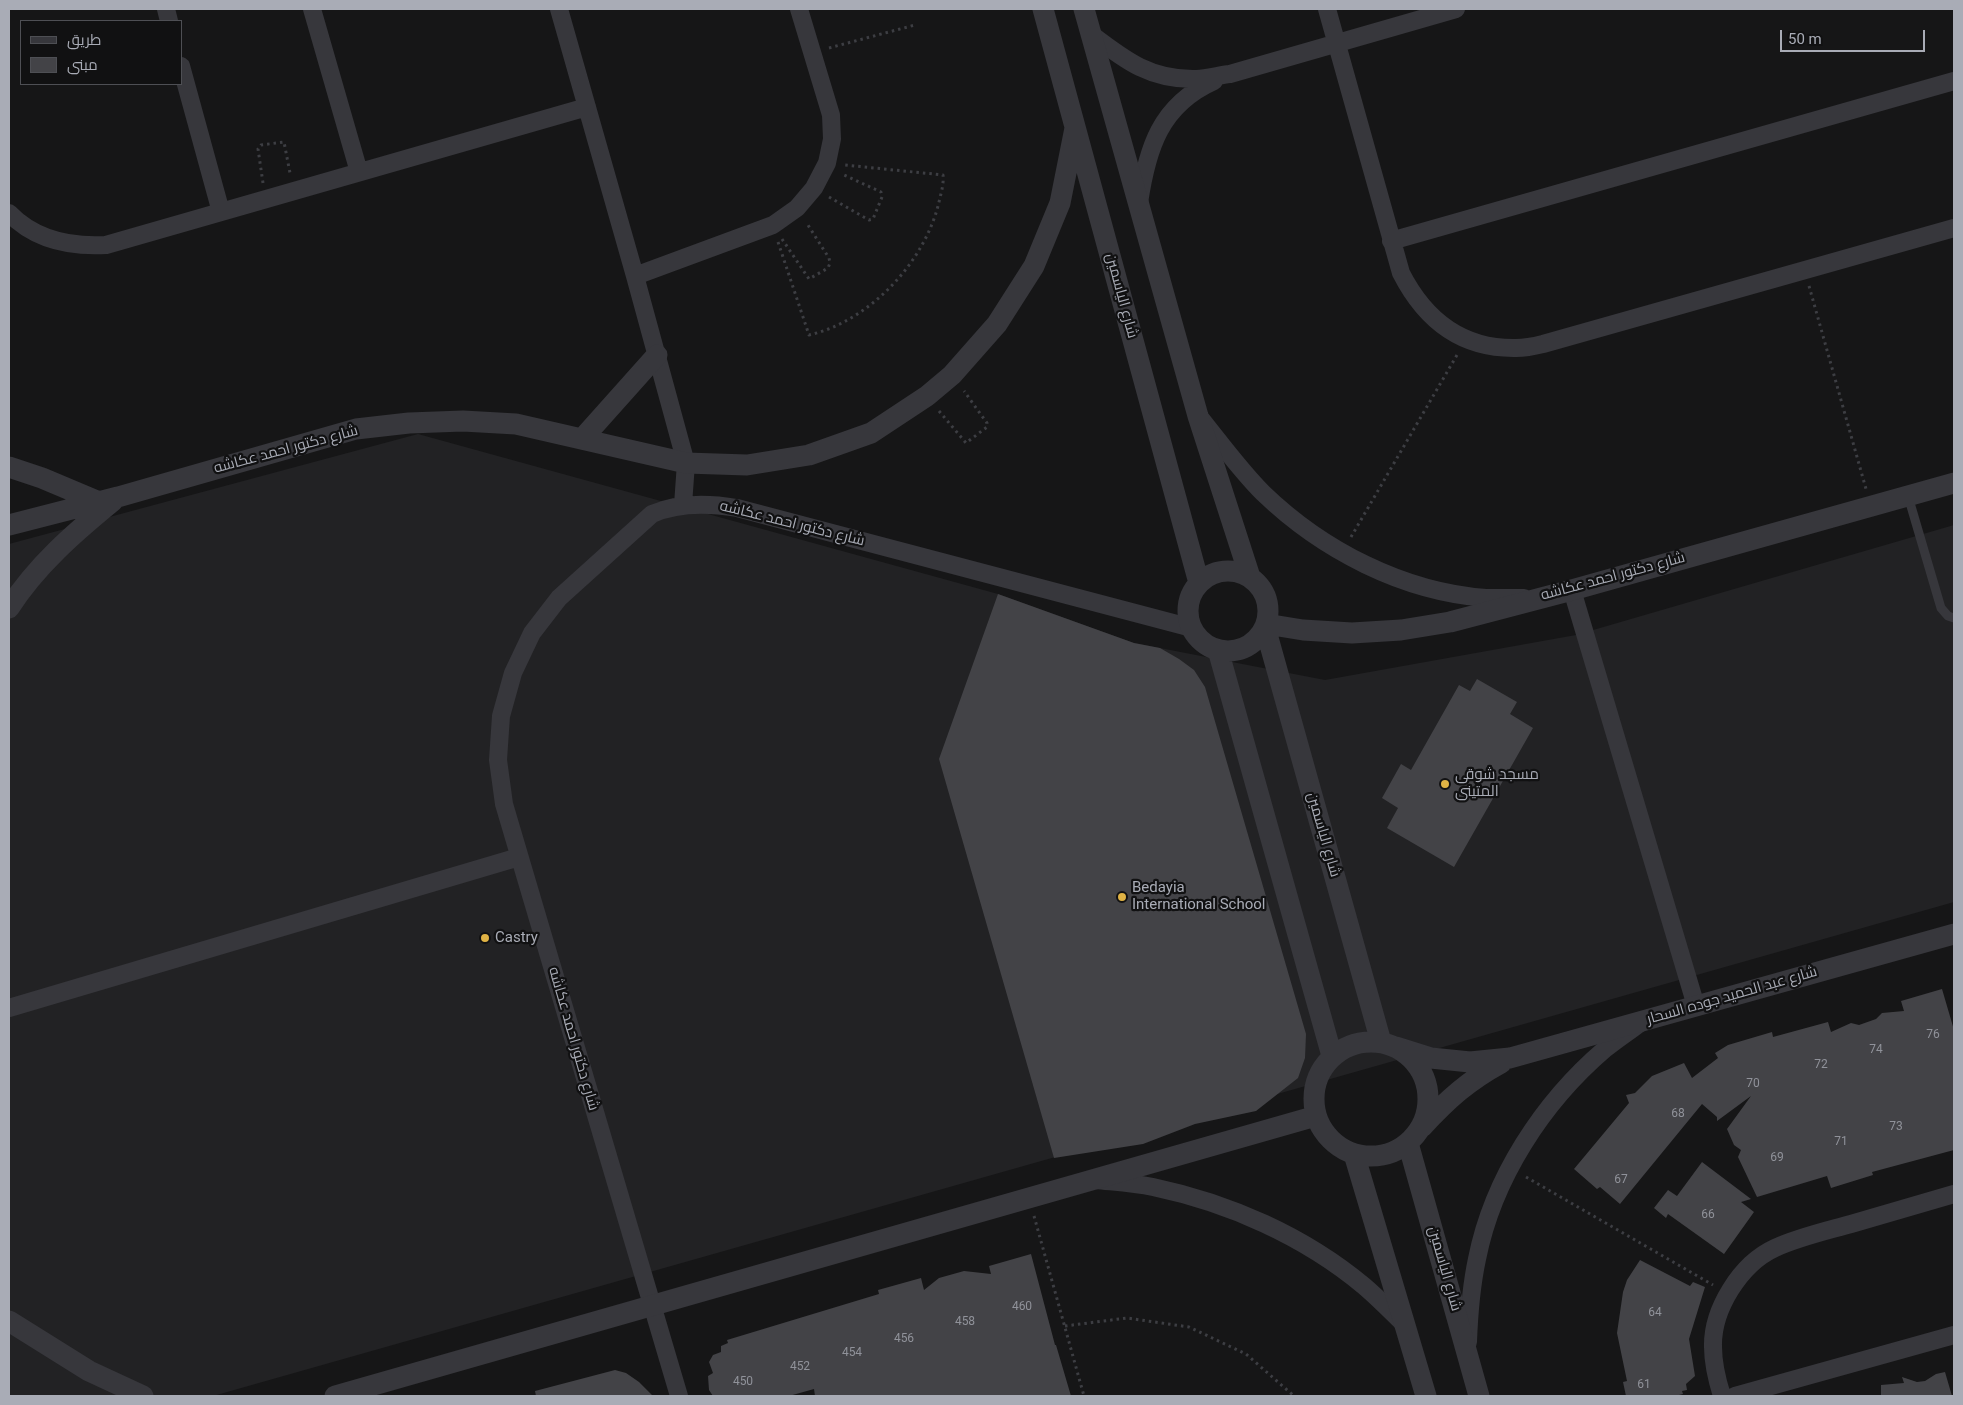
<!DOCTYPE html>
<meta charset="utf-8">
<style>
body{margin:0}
#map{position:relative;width:1963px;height:1405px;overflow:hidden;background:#161617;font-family:Roboto,Cairo,sans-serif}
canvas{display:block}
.frame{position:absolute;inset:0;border:10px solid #a9acb6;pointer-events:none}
.legend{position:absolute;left:20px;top:20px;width:162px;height:65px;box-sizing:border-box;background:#111112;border:1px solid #4e4f54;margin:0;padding:6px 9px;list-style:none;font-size:15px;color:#a9acb6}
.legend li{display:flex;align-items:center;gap:10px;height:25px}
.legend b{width:25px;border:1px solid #4e4f54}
.scale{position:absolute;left:1780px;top:30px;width:145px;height:22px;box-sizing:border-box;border:2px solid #a9acb6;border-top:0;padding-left:6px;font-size:15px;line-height:18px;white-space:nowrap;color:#a9acb6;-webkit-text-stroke:4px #111112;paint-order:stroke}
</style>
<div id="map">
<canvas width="1963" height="1405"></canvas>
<div class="frame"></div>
<ul class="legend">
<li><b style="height:6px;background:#37373c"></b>طريق</li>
<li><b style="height:14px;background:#434347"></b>مبنى</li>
</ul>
<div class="scale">50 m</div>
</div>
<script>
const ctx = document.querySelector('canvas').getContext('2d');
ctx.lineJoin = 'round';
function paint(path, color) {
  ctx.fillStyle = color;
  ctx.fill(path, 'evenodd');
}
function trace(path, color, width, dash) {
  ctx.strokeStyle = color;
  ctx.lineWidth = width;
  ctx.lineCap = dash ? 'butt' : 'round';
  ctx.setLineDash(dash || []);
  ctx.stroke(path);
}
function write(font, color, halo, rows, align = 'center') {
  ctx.font = font + ' Roboto,Cairo,sans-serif';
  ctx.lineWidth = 4.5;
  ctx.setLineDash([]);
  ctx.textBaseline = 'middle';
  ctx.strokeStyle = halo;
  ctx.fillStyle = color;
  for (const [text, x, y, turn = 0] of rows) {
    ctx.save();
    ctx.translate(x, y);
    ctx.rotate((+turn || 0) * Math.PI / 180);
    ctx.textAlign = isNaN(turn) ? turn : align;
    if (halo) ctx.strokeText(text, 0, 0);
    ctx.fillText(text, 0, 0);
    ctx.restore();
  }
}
const built = new Path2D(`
 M 418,434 L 998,594 L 1134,643 L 1325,680 L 1576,635 L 1954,525 L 1954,902 L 213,1396 L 9,1396 L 9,544 Z`);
const building = new Path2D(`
 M 998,594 L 1134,643 L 1160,648 L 1179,659 L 1194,670 L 1205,687 L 1306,1034 L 1305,1058 L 1298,1078 L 1256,1111 L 1195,1124 L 1143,1144 L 1054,1158 L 939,759 Z
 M 1477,679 L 1517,702 L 1510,714 L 1533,728 L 1454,867 L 1387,828 L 1398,808 L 1382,798 L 1401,764 L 1411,770 L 1459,685 L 1470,691 Z
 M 1942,989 L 1954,1030 L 1954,1150 L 1872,1172 L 1873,1175 L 1831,1188 L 1827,1176 L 1757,1197 L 1738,1157 L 1741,1150 L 1734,1145 L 1727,1129 L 1751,1096 L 1717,1121 L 1717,1117 L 1702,1104 L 1620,1204 L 1600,1187 L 1597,1189 L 1574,1169 L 1629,1103 L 1626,1095 L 1635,1093 L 1652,1076 L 1684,1063 L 1692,1078 L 1718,1058 L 1715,1053 L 1728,1045 L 1772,1032 L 1773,1037 L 1828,1022 L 1831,1032 L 1851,1023 L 1859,1025 L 1876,1019 L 1882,1013 L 1904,1011 L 1901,1001 Z
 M 1702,1162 L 1751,1199 L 1741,1202 L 1754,1212 L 1724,1254 L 1668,1214 L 1666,1218 L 1654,1208 L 1668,1190 L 1677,1196 Z
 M 1031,1254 L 1055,1345 L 1056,1345 L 1071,1396 L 815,1396 L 814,1389 L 789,1396 L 713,1396 L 709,1390 L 708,1376 L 713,1373 L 709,1362 L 713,1355 L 721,1352 L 721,1346 L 728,1343 L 727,1340 L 879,1294 L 878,1290 L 921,1278 L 924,1290 L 939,1278 L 964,1271 L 991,1274 L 989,1266 Z
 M 1640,1260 L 1690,1286 L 1693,1282 L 1705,1287 L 1689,1339 L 1695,1376 L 1686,1384 L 1687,1390 L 1682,1391 L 1683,1394 L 1675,1396 L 1626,1396 L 1623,1382 L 1627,1381 L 1617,1333 L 1623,1292 L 1627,1280 Z
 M 615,1370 L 626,1373 L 639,1382 L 653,1396 L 536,1396 L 535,1391 Z
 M 1945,1372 L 1952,1396 L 1881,1396 L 1881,1385 L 1904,1383 L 1902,1377 L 1917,1382 L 1925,1381 L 1936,1374 Z`);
const path = new Path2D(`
 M 829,48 L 915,25
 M 263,183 L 258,149 L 261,145 L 284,142 L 290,173
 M 829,197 L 869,220 L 873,219 L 882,197 L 881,192 L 842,174
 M 782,239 L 809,279 L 828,268 L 830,263 L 829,258 L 806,222
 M 778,242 L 809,335 C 870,321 925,262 939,202 C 941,193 944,184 943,175 L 845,165
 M 1809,286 L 1866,489
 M 939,411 L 966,443 L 987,427 L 987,423 L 964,391
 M 1351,537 L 1457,355
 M 1526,1177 L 1713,1285
 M 1034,1216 L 1084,1396
 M 1065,1326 L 1127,1318 L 1189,1327 L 1246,1354 L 1294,1396`);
const service = new Path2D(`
 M 1908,496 L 1941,608 L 1948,616 L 1954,618`);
const minor = new Path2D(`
 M 166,9 L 169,21
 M 312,9 L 359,172
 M 559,9 L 635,276 L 686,463 L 683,505
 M 1327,9 L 1401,273 C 1425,320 1462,349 1516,348 C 1525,348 1535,346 1543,344 L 1954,228
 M 1092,35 C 1126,61 1151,80 1196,79 C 1207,79 1219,75 1230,74 L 1456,9
 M 181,66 L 221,212
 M 1139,203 C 1147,149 1160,105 1214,81
 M 9,213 C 35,240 70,247 106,245 L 587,107
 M 1391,241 L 1954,81
 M 635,276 L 773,225 L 797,208 L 814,188 L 827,163 L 832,139 L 831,115 L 799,9
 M 1202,420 C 1222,445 1241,471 1263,493 C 1322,550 1403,592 1486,598 C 1498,598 1511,598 1524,598
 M 1572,590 L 1696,1006
 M 9,1008 L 519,857
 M 1096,1180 C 1115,1182 1134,1183 1153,1187 C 1229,1203 1304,1236 1364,1286 C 1378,1298 1392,1312 1405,1325
 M 1468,1342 C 1469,1314 1471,1287 1477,1259 C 1493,1178 1543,1102 1605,1049 C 1616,1040 1628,1032 1639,1024
 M 679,1396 L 504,804 L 498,760 L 501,716 L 513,673 L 532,633 L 559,598 L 652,514 C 679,502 708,503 737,508 L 1192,628
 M 1722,1396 C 1717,1380 1713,1365 1713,1347 C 1712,1310 1740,1264 1775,1248 C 1799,1237 1826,1231 1851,1224 C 1886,1214 1920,1204 1954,1194
 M 1735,1396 L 1954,1335`);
const tertiary = new Path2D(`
 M 1043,9 L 1199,583
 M 1084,9 L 1198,416 L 1250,577
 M 582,439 L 657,355
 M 9,467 L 42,478 L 99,502
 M 9,525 L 118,497 L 356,429 L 409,423 L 463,421 L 516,424 L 686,463 L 747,465 L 809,455 L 871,433 L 927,396 L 952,375 L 997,324 L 1034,266 L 1060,203 L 1075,128
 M1188 611a40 40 0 1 1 80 0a40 40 0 1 1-80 0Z
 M 9,608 C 37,565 74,533 113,501
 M 1266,624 L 1303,630 L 1352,633 L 1401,630 L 1450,622 L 1572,590 L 1954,483
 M 1265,627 L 1381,1042
 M 1218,650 L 1332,1056
 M1314 1099a57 57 0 1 1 114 0a57 57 0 1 1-114 0Z
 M 1396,1047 L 1431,1058 L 1470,1062 L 1510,1058 L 1954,934
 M 1422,1127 C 1448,1099 1468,1081 1501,1063
 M 1408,1143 L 1479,1396
 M 1354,1154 L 1426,1396
 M 9,1321 L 89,1371 L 143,1396
 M 335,1396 L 1316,1116`);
const markers = [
 [1445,784,5,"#e0b345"],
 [1122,897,5,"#e0b345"],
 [485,938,5,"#e0b345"]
];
const numberNames = [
 ["76",1933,1035],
 ["74",1876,1050],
 ["72",1821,1065],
 ["70",1753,1084],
 ["68",1678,1114],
 ["73",1896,1127],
 ["71",1841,1142],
 ["69",1777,1158],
 ["67",1621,1180],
 ["66",1708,1215],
 ["460",1022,1307],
 ["64",1655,1313],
 ["458",965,1322],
 ["456",904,1339],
 ["454",852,1353],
 ["452",800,1367],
 ["450",743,1382],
 ["61",1644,1385]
];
const streetNames = [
 ["شارع الياسمين",1121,296,75],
 ["شارع دكتور احمد عكاشه",286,450,-15],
 ["شارع دكتور احمد عكاشه",792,524,14],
 ["شارع دكتور احمد عكاشه",1613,577,-15],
 ["شارع الياسمين",1323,835,74],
 ["شارع عبد الحميد جوده السحار",1732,996,-16],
 ["شارع دكتور احمد عكاشه",573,1039,74],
 ["شارع الياسمين",1444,1269,74]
];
const poiNames = [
 ["مسجد شوقى",1455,775],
 ["المتينى",1455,792],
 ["Bedayia",1132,888],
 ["International School",1132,905],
 ["Castry",495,938]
];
paint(built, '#222224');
paint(building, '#434347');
trace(path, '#3d3e43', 3, [2.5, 4]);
trace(service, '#37373c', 9);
trace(minor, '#37373c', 18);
trace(tertiary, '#37373c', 21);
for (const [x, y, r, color] of markers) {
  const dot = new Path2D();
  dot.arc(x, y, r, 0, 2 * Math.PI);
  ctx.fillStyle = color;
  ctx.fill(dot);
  trace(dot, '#111112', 2);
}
write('12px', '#90929a', null, numberNames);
write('15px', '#a9acb6', '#111112', streetNames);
write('15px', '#a9acb6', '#111112', poiNames, 'left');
</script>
